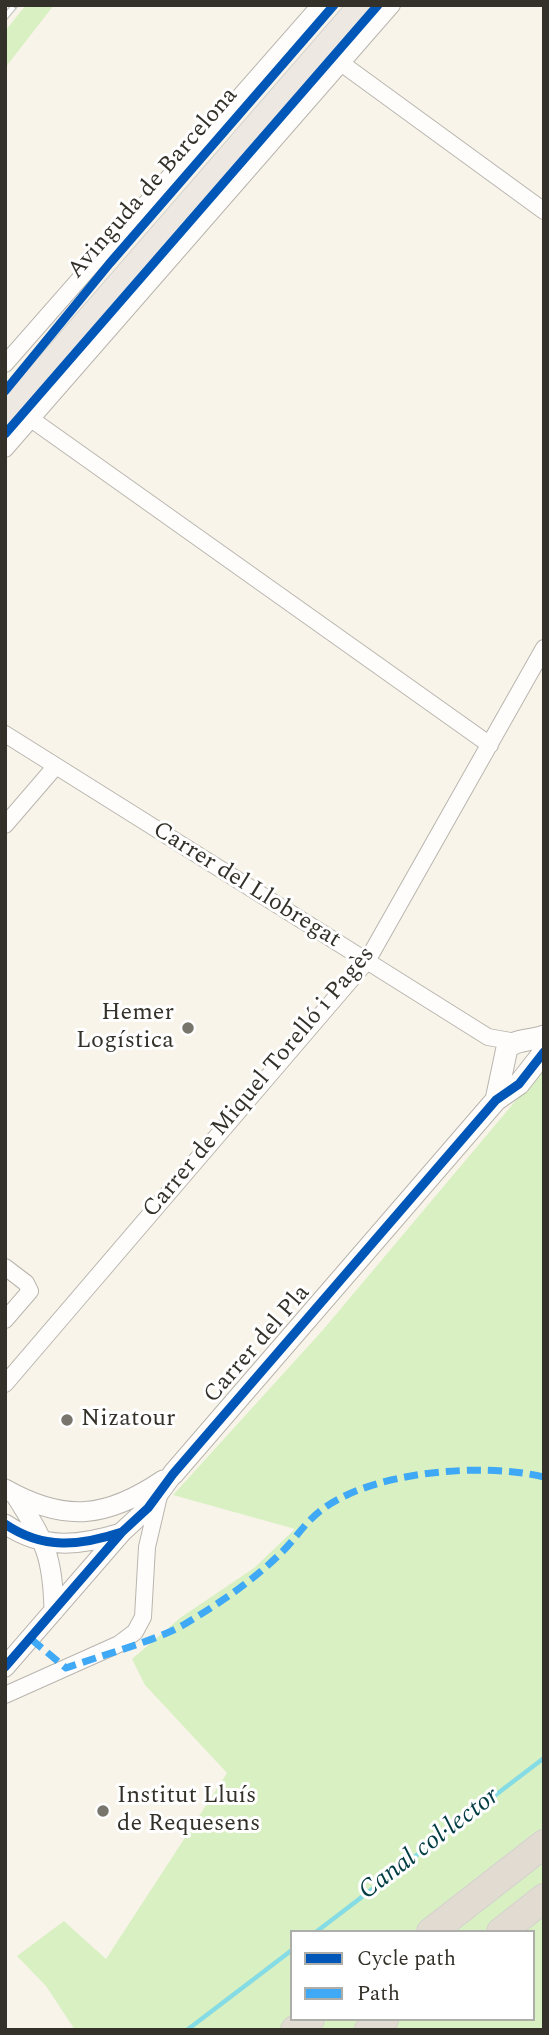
<!DOCTYPE html>
<meta charset="utf-8">
<style>
body{margin:0}
#map{position:relative;width:549px;height:2035px;overflow:hidden;background:#f8f4ea;font-family:Spectral,serif}
canvas{display:block}
.frame{position:absolute;inset:0;border:7px solid #333129;pointer-events:none}
.legend{position:absolute;left:290px;top:1930px;width:245px;height:91px;box-sizing:border-box;background:#fff;border:2px solid #adada9;margin:0;padding:9px 12px;list-style:none;font-size:21px;color:#333129}
.legend li{display:flex;align-items:center;gap:14px;height:35px}
.legend b{width:35px;border:2px solid #adada9}
</style>
<div id="map">
<canvas width="549" height="2035"></canvas>
<div class="frame"></div>
<ul class="legend">
<li><b style="height:9px;background:#0057b8"></b>Cycle path</li>
<li><b style="height:9px;background:#3fa9f5"></b>Path</li>
</ul>
</div>
<script>
const ctx = document.querySelector('canvas').getContext('2d');
ctx.lineJoin = 'round';
function paint(path, color) {
  ctx.fillStyle = color;
  ctx.fill(path, 'evenodd');
}
function trace(path, color, width, dash) {
  ctx.strokeStyle = color;
  ctx.lineWidth = width;
  ctx.lineCap = dash ? 'butt' : 'round';
  ctx.setLineDash(dash || []);
  ctx.stroke(path);
}
function write(font, color, halo, rows, align = 'center') {
  ctx.font = font + ' Spectral,serif';
  ctx.lineWidth = 6;
  ctx.setLineDash([]);
  ctx.textBaseline = 'middle';
  ctx.strokeStyle = halo;
  ctx.fillStyle = color;
  for (const [text, x, y, turn = 0] of rows) {
    ctx.save();
    ctx.translate(x, y);
    ctx.rotate((+turn || 0) * Math.PI / 180);
    ctx.textAlign = isNaN(turn) ? turn : align;
    if (halo) ctx.strokeText(text, 0, 0);
    ctx.fillText(text, 0, 0);
    ctx.restore();
  }
}
const green = new Path2D(`
 M 26,5 L 54,5 L 5,68 L 5,31 Z
 M 544,1067 L 544,2030 L 75,2030 L 46,1986 L 17,1956 L 64,1921 L 106,1959 L 227,1773 L 145,1685 L 132,1659 L 180,1618 L 254,1568 L 295,1529 L 173,1495 L 322,1331 ZM 292,1932 L 533,1932 L 533,2019 L 292,2019 Z`);
const stream = new Path2D(`
 M 316,1932 L 544,1758
 M 187,2030 L 292,1950`);
const minor = new Path2D(`
 M 337,55 L 341,63 L 544,211
 M 5,364 L 320,5
 M 31,419 L 490,745
 M 5,449 L 392,5
 M 5,734 L 488,1037 L 516,1042
 M 5,825 L 55,767
 M 5,1267 L 26,1283 L 30,1291 L 5,1320
 M 5,1384 L 367,961 L 544,648
 M 5,1695 L 119,1644 L 135,1632 L 143,1617 L 147,1547 L 159,1496`);
const tertiary = new Path2D(`
 M 5,1489 C 65,1523 107,1518 163,1480
 M 16,1496 C 45,1542 53,1556 54,1611
 M 5,1524 C 43,1550 79,1546 121,1533
 M 5,1667 L 122,1532 L 148,1508 L 173,1474`);
const secondary = new Path2D(`
 M 496,1100 L 507,1048 C 516,1039 531,1041 544,1036
 M 173,1474 L 496,1100 L 519,1084 L 544,1052`);
const primary = new Path2D(`
 M 5,415 L 361,5`);
const motorway = new Path2D(`
 M 431,1932 L 544,1844
 M 501,1932 L 544,1898
 M 295,2030 L 310,2019
 M 369,2030 L 384,2019`);
const rail = new Path2D(`
 M 5,17 L 15,5`);
const quiet = new Path2D(`
 M 31,1639 L 66,1668 C 99,1656 156,1641 185,1624 C 220,1603 254,1580 283,1551 C 295,1539 305,1523 319,1512 C 369,1471 482,1462 544,1477`);
const cycleway = new Path2D(`
 M 5,391 L 110,263 L 334,5
 M 5,434 L 378,5
 M 5,1524 C 43,1550 80,1546 122,1532
 M 5,1667 L 122,1532 L 148,1508 L 173,1474 L 496,1100 L 519,1084 L 544,1052`);
const markers = [
 [188,1028,7,"#78756d"],
 [67,1420,7,"#78756d"],
 [103,1811,7,"#78756d"]
];
const streetNames = [
 ["Avinguda de Barcelona",154,184,-49],
 ["Carrer del Llobregat",246,886,32],
 ["Carrer de Miquel Torelló i Pagès",260,1083,-50],
 ["Carrer del Pla",258,1345,-49]
];
const poiNames = [
 ["Hemer",174,1014,"right"],
 ["Logística",174,1042,"right"],
 ["Nizatour",81,1420],
 ["Institut Lluís",117,1797],
 ["de Requesens",117,1825]
];
const waterNames = [
 ["Canal col·lector",430,1845,-37]
];
paint(green, '#d9f0c2');
trace(stream, '#86dce4', 4.5);
trace(minor, '#b9b5ae', 18);
trace(tertiary, '#b9b5ae', 21);
trace(secondary, '#b9b5ae', 23);
trace(primary, '#d4d2cd', 26);
trace(motorway, '#d4d2cd', 30);
trace(minor, '#fefdfc', 16);
trace(tertiary, '#fefdfc', 19);
trace(secondary, '#fefdfc', 21);
trace(primary, '#ede9e2', 24);
trace(motorway, '#e1dbd2', 28);
trace(rail, '#c4c4c1', 7);
trace(rail, '#fff', 4.5, [13]);
trace(quiet, '#3fa9f5', 7, [14, 7]);
trace(cycleway, '#0057b8', 9);
for (const [x, y, r, color] of markers) {
  const dot = new Path2D();
  dot.arc(x, y, r, 0, 2 * Math.PI);
  ctx.fillStyle = color;
  ctx.fill(dot);
  trace(dot, '#fff', 2.5);
}
write('24px', '#333129', '#fff', streetNames);
write('24px', '#333129', '#fff', poiNames, 'left');
write('italic 26px', '#003c43', '#fff', waterNames);
</script>
